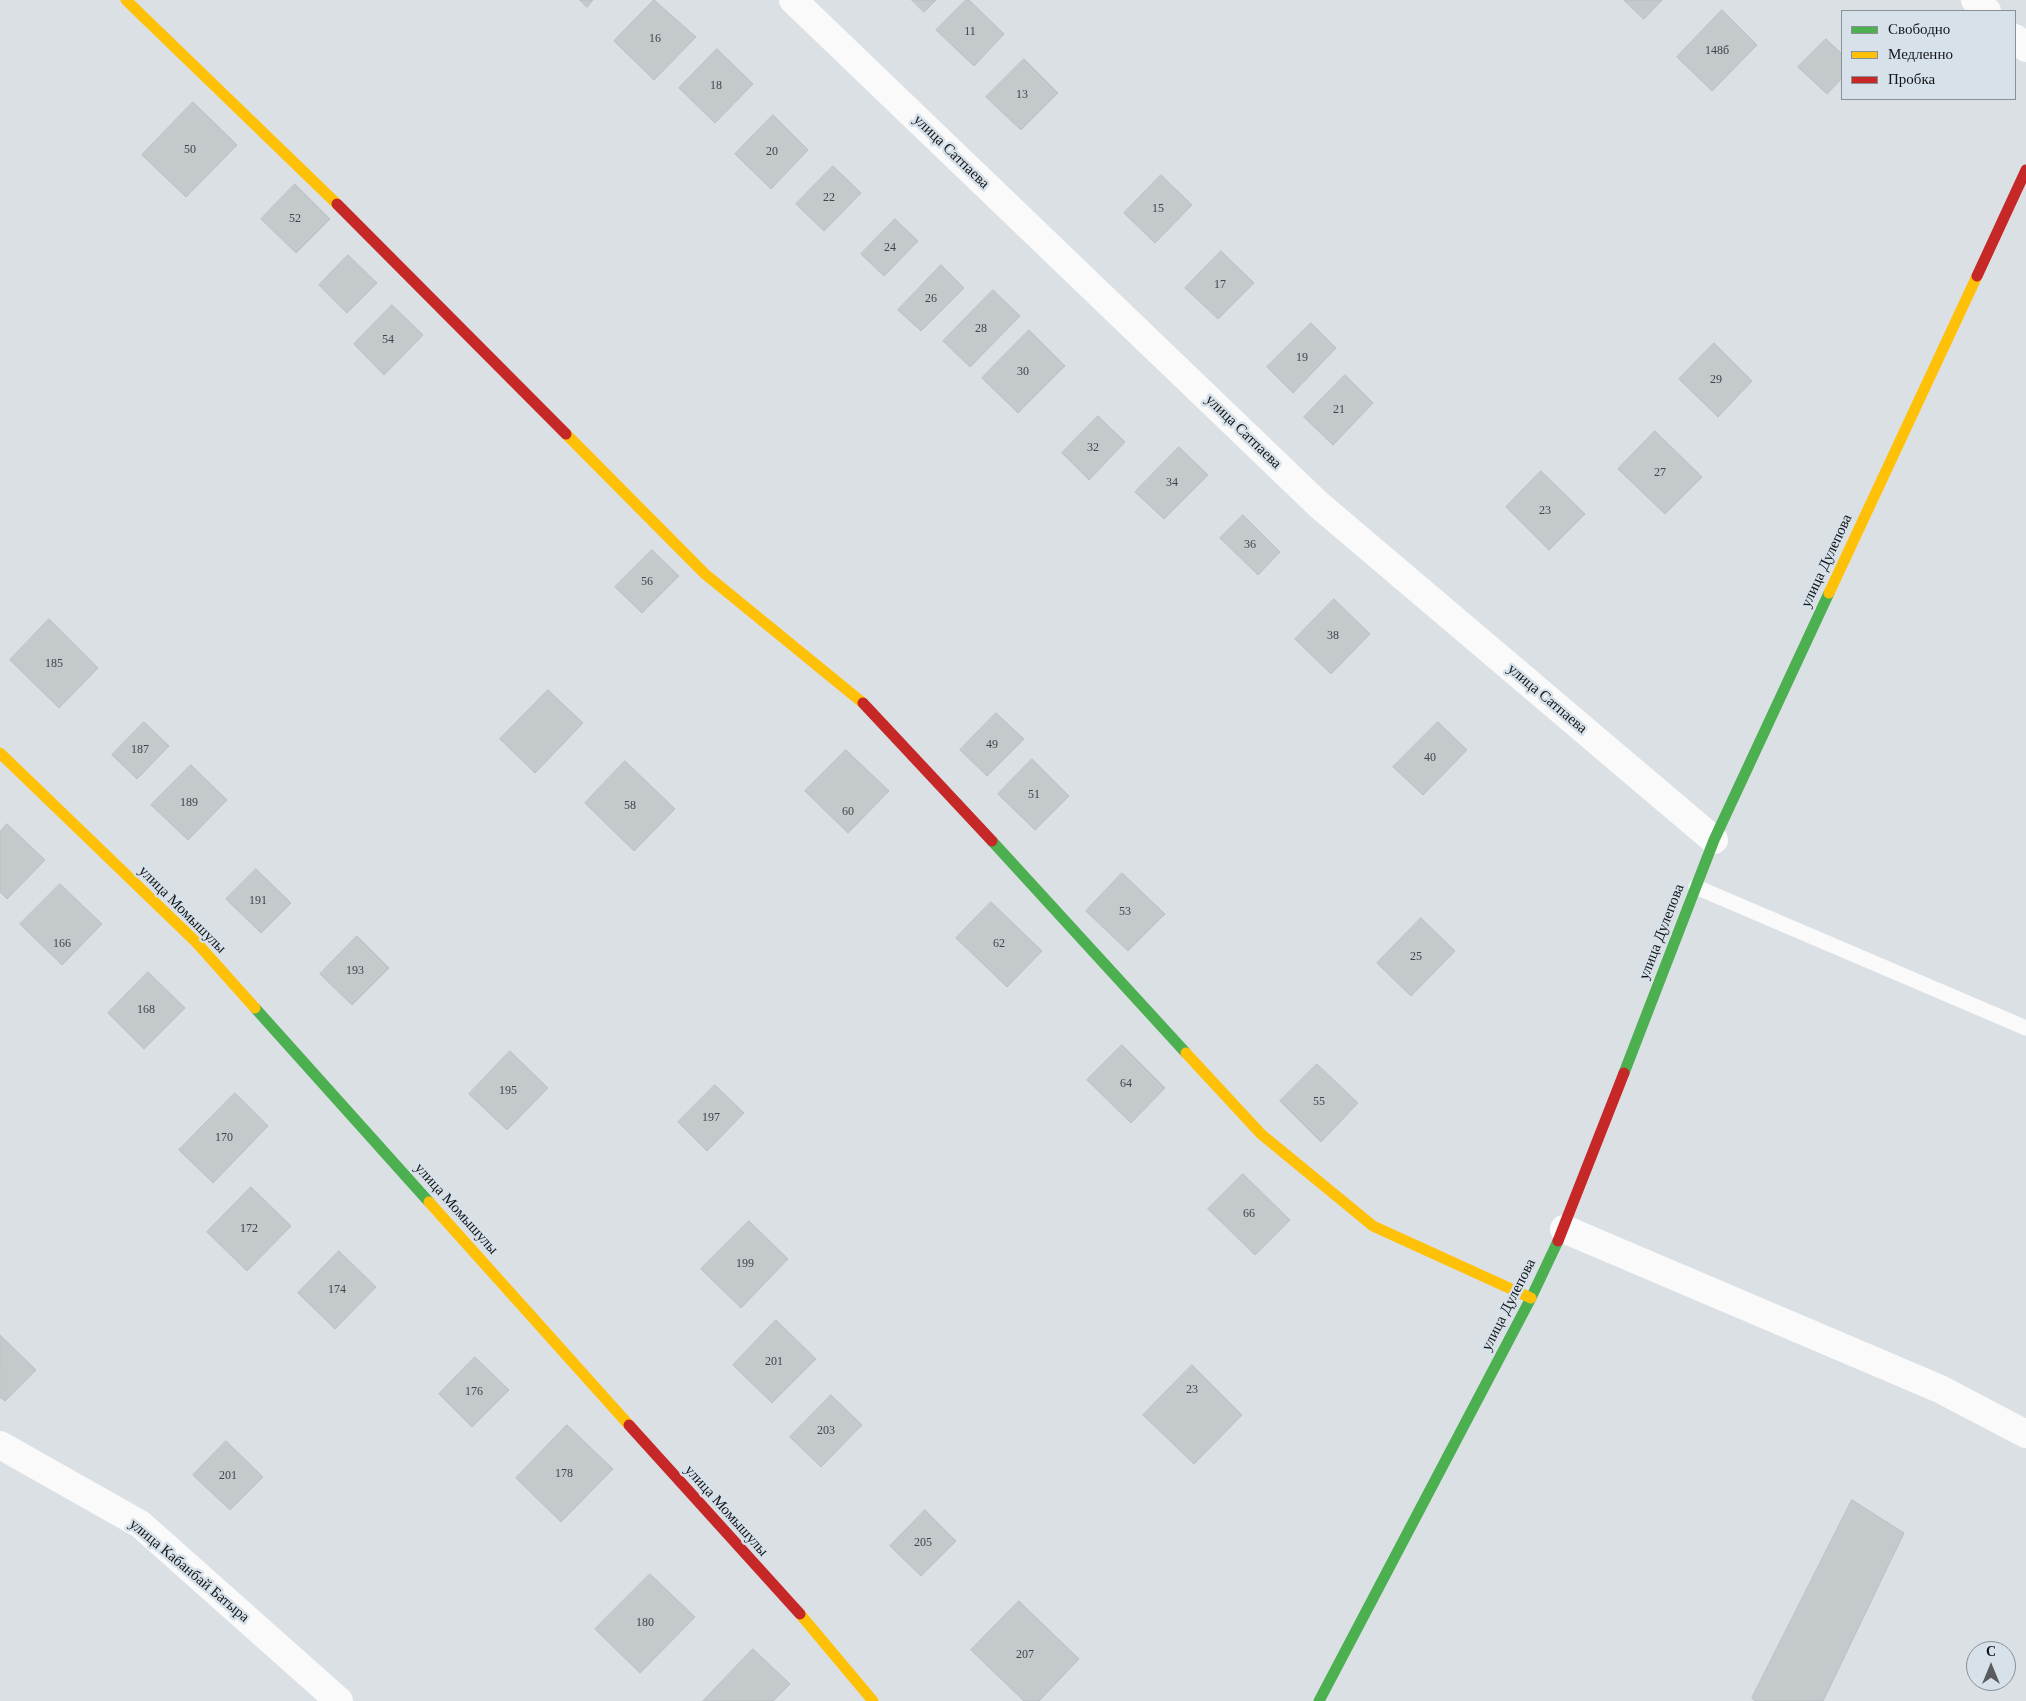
<!DOCTYPE html>
<meta charset="utf-8">
<style>
body{margin:0}
#map{position:relative;width:2026px;height:1701px;overflow:hidden;background:#dbe0e5;font-family:Georgia,serif}
canvas{display:block}
.legend{position:absolute;left:1841px;top:10px;width:175px;height:90px;box-sizing:border-box;background:#d7e1e9;border:1px solid #899096;margin:0;padding:6px 9px;list-style:none;font-size:15px;color:#131619}
.legend li{display:flex;align-items:center;gap:10px;height:25px}
.legend b{width:25px;border:1px solid #899096}
.north{position:absolute;left:1966px;top:1641px;width:50px;height:50px;box-sizing:border-box;background:#d7e1e9;border:1px solid #899096;border-radius:50%;rotate:0deg;font-size:14px;font-weight:700;line-height:20px;text-align:center;color:#131619}
.north::after{content:'';display:block;margin:auto;width:18px;height:22px;background:#595d60;clip-path:polygon(50% 0,100% 100%,50% 72%,0 100%)}
</style>
<div id="map">
<canvas width="2026" height="1701"></canvas>
<ul class="legend">
<li><b style="height:6px;background:#4caf50"></b>Свободно</li>
<li><b style="height:6px;background:#ffc107"></b>Медленно</li>
<li><b style="height:6px;background:#c62828"></b>Пробка</li>
</ul>
<div class="north">С</div>
</div>
<script>
const ctx = document.querySelector('canvas').getContext('2d');
ctx.lineJoin = 'round';
function paint(path, color) {
  ctx.fillStyle = color;
  ctx.fill(path, 'evenodd');
}
function trace(path, color, width, dash) {
  ctx.strokeStyle = color;
  ctx.lineWidth = width;
  ctx.lineCap = dash ? 'butt' : 'round';
  ctx.setLineDash(dash || []);
  ctx.stroke(path);
}
function write(font, color, halo, rows, align = 'center') {
  ctx.font = font + ' Georgia,serif';
  ctx.lineWidth = 5;
  ctx.setLineDash([]);
  ctx.textBaseline = 'middle';
  ctx.strokeStyle = halo;
  ctx.fillStyle = color;
  for (const [text, x, y, turn = 0] of rows) {
    ctx.save();
    ctx.translate(x, y);
    ctx.rotate((+turn || 0) * Math.PI / 180);
    ctx.textAlign = isNaN(turn) ? turn : align;
    if (halo) ctx.strokeText(text, 0, 0);
    ctx.fillText(text, 0, 0);
    ctx.restore();
  }
}
const building = new Path2D(`
 M 580,0 L 593,0 L 587,7 Z
 M 654,0 L 696,37 L 654,80 L 614,41 Z
 M 912,0 L 936,0 L 924,12 Z
 M 966,0 L 969,0 L 1004,34 L 974,66 L 936,30 Z
 M 1624,0 L 1662,0 L 1644,19 Z
 M 1722,10 L 1757,45 L 1712,91 L 1677,57 Z
 M 1826,39 L 1842,54 L 1842,78 L 1827,94 L 1798,67 Z
 M 717,49 L 753,84 L 715,123 L 679,88 Z
 M 1024,59 L 1058,93 L 1021,130 L 986,97 Z
 M 193,102 L 237,145 L 186,197 L 142,155 Z
 M 773,115 L 808,150 L 771,189 L 735,154 Z
 M 833,166 L 861,193 L 824,231 L 796,204 Z
 M 1161,175 L 1192,205 L 1155,243 L 1124,213 Z
 M 295,184 L 330,219 L 296,253 L 261,219 Z
 M 895,219 L 918,241 L 884,276 L 861,254 Z
 M 1221,251 L 1254,283 L 1218,319 L 1185,288 Z
 M 348,255 L 377,283 L 347,313 L 319,285 Z
 M 941,265 L 964,288 L 921,331 L 898,310 Z
 M 993,290 L 1020,316 L 970,367 L 943,341 Z
 M 392,305 L 423,335 L 384,375 L 354,344 Z
 M 1311,323 L 1336,348 L 1293,393 L 1267,367 Z
 M 1029,330 L 1065,366 L 1018,413 L 982,378 Z
 M 1714,343 L 1752,381 L 1718,417 L 1679,379 Z
 M 1345,375 L 1373,403 L 1333,445 L 1304,417 Z
 M 1098,416 L 1125,442 L 1089,480 L 1062,453 Z
 M 1655,431 L 1702,477 L 1665,514 L 1618,469 Z
 M 1179,447 L 1208,475 L 1164,519 L 1135,492 Z
 M 1541,471 L 1585,514 L 1549,550 L 1506,507 Z
 M 1243,515 L 1280,552 L 1258,575 L 1220,538 Z
 M 652,550 L 679,576 L 642,613 L 615,587 Z
 M 1334,599 L 1370,634 L 1331,674 L 1295,639 Z
 M 49,619 L 98,668 L 59,708 L 10,660 Z
 M 548,690 L 583,723 L 535,773 L 500,739 Z
 M 996,713 L 1024,739 L 987,776 L 960,750 Z
 M 144,722 L 169,746 L 137,779 L 112,755 Z
 M 1438,722 L 1467,750 L 1423,795 L 1393,767 Z
 M 846,750 L 889,791 L 848,833 L 805,791 Z
 M 1032,759 L 1069,796 L 1035,830 L 998,794 Z
 M 625,761 L 675,809 L 634,851 L 585,803 Z
 M 191,765 L 227,800 L 188,840 L 151,805 Z
 M 7,824 L 45,860 L 7,899 L 0,892 L 0,832 Z
 M 256,869 L 291,903 L 261,933 L 226,899 Z
 M 1122,873 L 1165,914 L 1128,951 L 1086,911 Z
 M 60,884 L 102,924 L 62,965 L 20,924 Z
 M 991,902 L 1042,951 L 1007,987 L 956,938 Z
 M 1421,918 L 1455,951 L 1411,996 L 1377,963 Z
 M 357,936 L 389,968 L 352,1005 L 320,974 Z
 M 148,972 L 185,1008 L 144,1049 L 108,1013 Z
 M 1122,1045 L 1165,1088 L 1131,1123 L 1087,1080 Z
 M 510,1051 L 548,1088 L 507,1130 L 469,1094 Z
 M 1317,1064 L 1358,1103 L 1321,1142 L 1280,1101 Z
 M 715,1085 L 744,1113 L 707,1151 L 678,1122 Z
 M 235,1093 L 268,1126 L 213,1183 L 179,1150 Z
 M 1243,1174 L 1290,1220 L 1255,1255 L 1208,1209 Z
 M 251,1187 L 291,1226 L 247,1271 L 207,1232 Z
 M 749,1221 L 788,1259 L 741,1308 L 701,1269 Z
 M 339,1251 L 376,1287 L 335,1329 L 298,1293 Z
 M 776,1320 L 816,1359 L 772,1403 L 733,1365 Z
 M 0,1335 L 36,1370 L 5,1401 L 0,1397 Z
 M 475,1357 L 509,1390 L 472,1427 L 439,1394 Z
 M 1192,1365 L 1242,1415 L 1194,1464 L 1143,1415 Z
 M 831,1395 L 862,1425 L 821,1467 L 790,1437 Z
 M 567,1425 L 613,1469 L 561,1522 L 516,1478 Z
 M 226,1441 L 263,1477 L 230,1510 L 193,1475 Z
 M 1852,1500 L 1904,1533 L 1823,1701 L 1755,1701 L 1752,1698 Z
 M 925,1510 L 956,1541 L 921,1576 L 890,1546 Z
 M 650,1574 L 695,1617 L 640,1673 L 595,1629 Z
 M 1019,1601 L 1079,1659 L 1039,1701 L 1024,1701 L 971,1650 Z
 M 753,1649 L 790,1684 L 773,1701 L 703,1701 Z`);
const lane = new Path2D(`
 M 1696,887 L 2026,1028`);
const street = new Path2D(`
 M 793,0 L 1319,505 L 1714,840
 M 1975,0 L 1987,11
 M 2015,38 L 2026,48
 M 1564,1229 L 1940,1389 L 2026,1434
 M 0,1445 L 140,1524 L 339,1701`);
const fast = new Path2D(`
 M 992,841 L 1186,1053
 M 255,1008 L 429,1202
 M 1624,1073 L 1714,840 L 1829,593
 M 1319,1701 L 1531,1298 L 1558,1241`);
const slow = new Path2D(`
 M 126,0 L 337,204
 M 566,434 L 705,574 L 863,703
 M 1829,593 L 1977,276
 M 0,753 L 196,942 L 255,1008
 M 1186,1053 L 1261,1134 L 1373,1226 L 1531,1298
 M 429,1202 L 629,1425
 M 800,1614 L 873,1701`);
const jam = new Path2D(`
 M 337,204 L 566,434
 M 1977,276 L 2026,170
 M 863,703 L 992,841
 M 1558,1241 L 1624,1073
 M 629,1425 L 800,1614`);
const numberNames = [
 ["11",970,32],
 ["16",655,39],
 ["148б",1717,51],
 ["18",716,86],
 ["13",1022,95],
 ["50",190,150],
 ["20",772,152],
 ["22",829,198],
 ["15",1158,209],
 ["52",295,219],
 ["24",890,248],
 ["17",1220,285],
 ["26",931,299],
 ["28",981,329],
 ["54",388,340],
 ["19",1302,358],
 ["30",1023,372],
 ["29",1716,380],
 ["21",1339,410],
 ["32",1093,448],
 ["27",1660,473],
 ["34",1172,483],
 ["23",1545,511],
 ["36",1250,545],
 ["56",647,582],
 ["38",1333,636],
 ["185",54,664],
 ["49",992,745],
 ["187",140,750],
 ["40",1430,758],
 ["51",1034,795],
 ["189",189,803],
 ["58",630,806],
 ["60",848,812],
 ["191",258,901],
 ["53",1125,912],
 ["166",62,944],
 ["62",999,944],
 ["25",1416,957],
 ["193",355,971],
 ["168",146,1010],
 ["64",1126,1084],
 ["195",508,1091],
 ["55",1319,1102],
 ["197",711,1118],
 ["170",224,1138],
 ["66",1249,1214],
 ["172",249,1229],
 ["199",745,1264],
 ["174",337,1290],
 ["201",774,1362],
 ["23",1192,1390],
 ["176",474,1392],
 ["203",826,1431],
 ["178",564,1474],
 ["201",228,1476],
 ["205",923,1543],
 ["180",645,1623],
 ["207",1025,1655]
];
const streetNames = [
 ["улица Сатпаева",951,152,44],
 ["улица Сатпаева",1243,432,44],
 ["улица Дулепова",1827,561,-65],
 ["улица Сатпаева",1547,699,40],
 ["улица Момышулы",182,910,45],
 ["улица Дулепова",1662,932,-69],
 ["улица Момышулы",456,1209,48],
 ["улица Дулепова",1509,1305,-63],
 ["улица Момышулы",726,1511,48],
 ["улица Кабанбай Батыра",189,1571,40]
];
paint(building, '#c4c9cc');
trace(building, '#babec2', 1);
trace(lane, '#fafafb', 15);
trace(street, '#fafafb', 28);
trace(fast, '#4caf50', 11);
trace(slow, '#ffc107', 11);
trace(jam, '#c62828', 11);
write('12px', '#414448', null, numberNames);
write('15px', '#131619', '#d7e1e9', streetNames);
</script>
